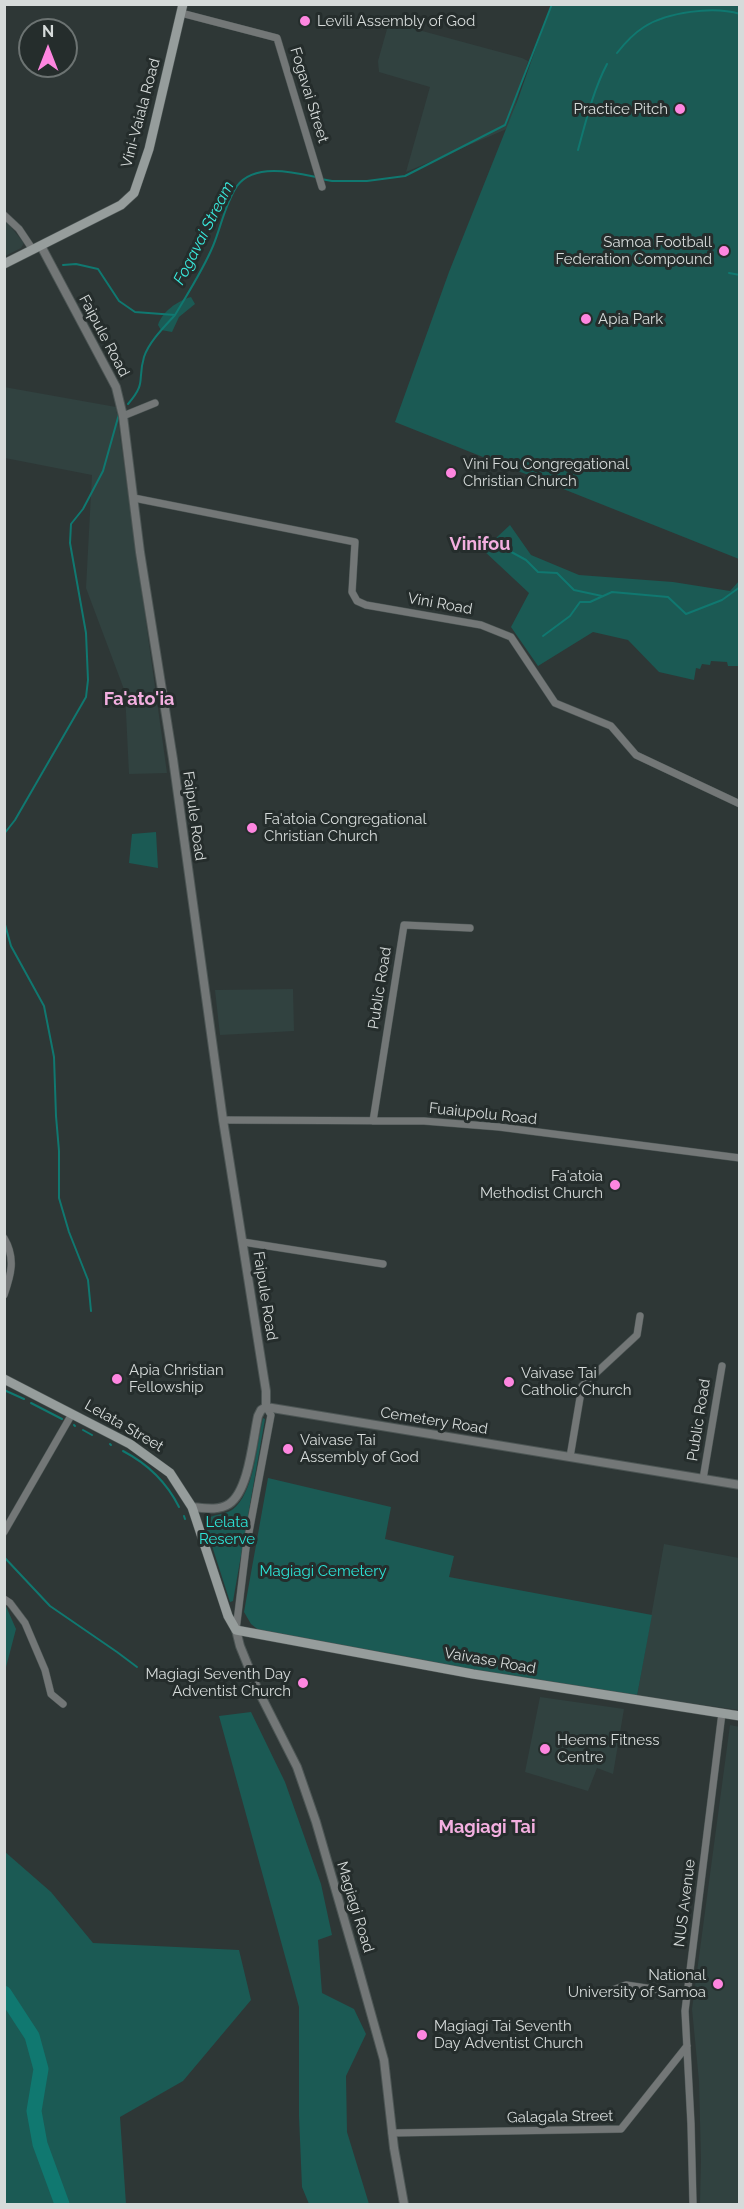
<!DOCTYPE html>
<style>
body{margin:0}
#map{position:relative;width:744px;height:2209px;overflow:hidden;background:#2e3736;font-family:Raleway,sans-serif}
canvas{display:block}
.frame{position:absolute;inset:0;border:6px solid #d6dbda;pointer-events:none}
.north{position:absolute;left:18px;top:18px;width:60px;height:60px;box-sizing:border-box;background:#252d2c;border:2px solid #6c7372;border-radius:50%;rotate:0deg;font-size:16px;font-weight:700;line-height:24px;text-align:center;color:#d6dbda}
.north::after{content:'';display:block;margin:auto;width:21px;height:27px;background:#fe86e0;clip-path:polygon(50% 0,100% 100%,50% 72%,0 100%)}
</style>
<div id="map">
<canvas width="744" height="2209"></canvas>
<div class="frame"></div>
<div class="north">N</div>
</div>
<script>
const ctx = document.querySelector('canvas').getContext('2d');
ctx.lineJoin = 'round';
function paint(path, color) {
  ctx.fillStyle = color;
  ctx.fill(path, 'evenodd');
}
function trace(path, color, width, dash) {
  ctx.strokeStyle = color;
  ctx.lineWidth = width;
  ctx.lineCap = dash ? 'butt' : 'round';
  ctx.setLineDash(dash || []);
  ctx.stroke(path);
}
function write(font, color, halo, rows, align = 'center') {
  ctx.font = font + ' Raleway,sans-serif';
  ctx.lineWidth = 6;
  ctx.setLineDash([]);
  ctx.textBaseline = 'middle';
  ctx.strokeStyle = halo;
  ctx.fillStyle = color;
  for (const [text, x, y, turn = 0] of rows) {
    ctx.save();
    ctx.translate(x, y);
    ctx.rotate((+turn || 0) * Math.PI / 180);
    ctx.textAlign = isNaN(turn) ? turn : align;
    if (halo) ctx.strokeText(text, 0, 0);
    ctx.fillText(text, 0, 0);
    ctx.restore();
  }
}
const built = new Path2D(`
 M 389,22 L 522,58 L 528,61 L 509,128 L 406,172 L 430,87 L 379,72 L 378,61 Z
 M 5,220 L 24,243 L 21,248 L 5,256 Z
 M 4,387 L 116,407 L 167,773 L 129,774 L 125,692 L 86,588 L 92,475 L 5,458 Z
 M 293,989 L 294,1031 L 220,1035 L 215,990 Z
 M 664,1544 L 739,1558 L 739,1710 L 637,1696 Z
 M 540,1697 L 624,1709 L 613,1774 L 597,1768 L 588,1791 L 525,1772 Z
 M 730,1725 L 740,1727 L 739,2204 L 700,2204 L 701,2159 L 699,2081 L 692,2009 Z`);
const green = new Path2D(`
 M 551,5 L 739,5 L 739,559 L 395,422 L 449,272 L 518,99 Z
 M 191,297 L 195,304 L 179,317 L 172,332 L 161,330 L 158,325 C 162,312 177,301 191,297 Z
 M 510,525 L 531,555 L 579,575 L 673,582 L 730,591 L 739,581 L 739,666 L 728,666 L 727,662 L 711,661 L 710,665 L 702,664 L 700,669 L 696,668 L 694,680 L 659,672 L 628,640 L 593,632 L 538,666 L 511,627 L 529,593 L 483,550 Z
 M 156,832 L 158,868 L 129,863 L 132,834 Z
 M 263,1418 L 265,1419 L 233,1601 L 230,1602 L 205,1524 L 206,1519 C 214,1514 224,1515 232,1510 C 255,1493 256,1444 263,1418 Z
 M 268,1478 L 391,1507 L 385,1539 L 454,1556 L 449,1577 L 652,1615 L 637,1696 L 511,1677 L 261,1632 L 251,1624 L 244,1612 Z
 M 5,1604 L 16,1629 L 5,1671 Z
 M 251,1712 L 285,1782 L 321,1884 L 332,1935 L 318,1940 L 322,1993 L 354,2009 L 366,2034 L 346,2076 L 347,2132 L 369,2204 L 309,2204 L 302,2187 L 299,2116 L 299,2007 L 219,1716 Z
 M 4,1851 L 51,1892 L 93,1943 L 239,1950 L 251,2000 L 183,2081 L 120,2117 L 126,2204 L 5,2204 Z`);
const stream = new Path2D(`
 M 617,53 C 624,44 633,34 644,27 C 667,12 713,6 740,14
 M 578,150 C 586,121 593,91 607,64
 M 321,179 L 332,181 L 367,181 L 405,176 L 505,125 L 552,4
 M 63,265 L 76,264 L 98,269 L 119,301 L 135,312 L 175,315 C 188,293 203,270 213,246 C 221,227 225,204 237,186 C 254,163 293,172 316,177
 M 729,273 L 740,275
 M 128,404 C 147,382 137,381 144,357 C 149,342 164,327 175,315
 M 504,548 L 526,560 L 538,572 L 557,573 L 574,590 L 602,596
 M 543,636 L 570,616 L 580,602 L 590,602 L 612,592 L 668,597 L 686,614 L 722,600 L 740,587
 M 4,834 L 15,820 L 86,697 L 88,680 L 86,633 L 70,543 L 71,524 L 83,509 L 103,471 L 119,414
 M 4,921 L 11,946 L 44,1006 L 54,1057 L 56,1116 L 59,1151 L 59,1198 L 69,1232 L 88,1280 L 91,1311
 M 4,1390 L 24,1399
 M 31,1403 L 62,1419
 M 74,1425 L 75,1426
 M 83,1430 L 92,1435
 M 110,1444 L 111,1445
 M 123,1451 C 148,1464 166,1481 179,1507
 M 184,1516 L 185,1519
 M 4,1557 L 50,1606 L 117,1652 L 137,1667`);
const river = new Path2D(`
 M 4,1993 L 32,2036 L 41,2069 L 34,2111 L 40,2144 L 62,2204`);
const minor = new Path2D(`
 M 181,13 L 277,38 L 322,187
 M 4,215 L 19,229 L 33,250
 M 123,416 L 155,403
 M 134,498 L 355,542 L 352,592 L 357,601 L 366,605 L 481,625 L 511,637 L 555,703 L 611,726 L 636,755 L 740,804
 M 223,1120 L 424,1121 L 499,1127 L 740,1158
 M 373,1121 L 404,925 L 470,928
 M 4,1238 C 16,1258 11,1275 4,1295
 M 243,1242 L 383,1264
 M 570,1457 L 582,1386 L 637,1335 L 640,1316
 M 703,1479 L 722,1366
 M 4,1532 L 72,1414
 M 4,1599 L 10,1603 L 25,1623 L 45,1670 L 51,1694 L 63,1704
 M 236,1630 L 246,1548 L 271,1415 L 266,1407
 M 584,1992 L 610,1991 L 626,1985 L 687,1994
 M 392,2133 L 621,2129 L 687,2046
 M 693,2204 L 691,2124 L 685,2011 L 722,1713`);
const tertiary = new Path2D(`
 M 41,246 L 116,387 L 123,416 L 140,552 L 173,759 L 223,1120 L 266,1391 L 266,1407
 M 192,1507 C 204,1508 218,1511 229,1504 C 249,1491 253,1438 258,1416 L 261,1410 L 266,1407 L 740,1485
 M 236,1630 L 240,1646 L 257,1688 L 297,1767 L 316,1822 L 358,1967 L 384,2060 L 394,2148 L 404,2204`);
const secondary = new Path2D(`
 M 4,264 L 121,205 L 134,193 L 149,149 L 183,4
 M 4,1379 L 130,1444 L 170,1473 L 192,1507 L 228,1616 L 236,1630 L 473,1674 L 740,1716`);
const markers = [
 [305,21,6,"#fe86e0"],
 [680,109,6,"#fe86e0"],
 [724,251,6,"#fe86e0"],
 [586,319,6,"#fe86e0"],
 [451,473,6,"#fe86e0"],
 [252,828,6,"#fe86e0"],
 [615,1185,6,"#fe86e0"],
 [117,1379,6,"#fe86e0"],
 [509,1382,6,"#fe86e0"],
 [288,1449,6,"#fe86e0"],
 [303,1683,6,"#fe86e0"],
 [545,1749,6,"#fe86e0"],
 [718,1984,6,"#fe86e0"],
 [422,2035,6,"#fe86e0"]
];
const poiNames = [
 ["Levili Assembly of God",317,21],
 ["Practice Pitch",668,109,"right"],
 ["Samoa Football",712,242,"right"],
 ["Federation Compound",712,259,"right"],
 ["Apia Park",598,319],
 ["Vini Fou Congregational",463,464],
 ["Christian Church",463,481],
 ["Fa'atoia Congregational",264,819],
 ["Christian Church",264,836],
 ["Fa'atoia",603,1176,"right"],
 ["Methodist Church",603,1193,"right"],
 ["Apia Christian",129,1370],
 ["Fellowship",129,1387],
 ["Vaivase Tai",521,1373],
 ["Catholic Church",521,1390],
 ["Vaivase Tai",300,1440],
 ["Assembly of God",300,1457],
 ["Magiagi Seventh Day",291,1674,"right"],
 ["Adventist Church",291,1691,"right"],
 ["Heems Fitness",557,1740],
 ["Centre",557,1757],
 ["National",706,1975,"right"],
 ["University of Samoa",706,1992,"right"],
 ["Magiagi Tai Seventh",434,2026],
 ["Day Adventist Church",434,2043]
];
const streetNames = [
 ["Fogavai Street",309,95,73],
 ["Vini-Vaiala Road",141,113,-75],
 ["Faipule Road",104,336,62],
 ["Vini Road",440,604,10],
 ["Faipule Road",194,816,82],
 ["Public Road",380,988,-81],
 ["Fuaiupolu Road",483,1114,6],
 ["Faipule Road",265,1296,81],
 ["Public Road",699,1420,-81],
 ["Cemetery Road",434,1421,9],
 ["Lelata Street",124,1426,30],
 ["Vaivase Road",490,1661,10],
 ["NUS Avenue",685,1903,-83],
 ["Magiagi Road",355,1907,73],
 ["Galagala Street",560,2117,-1]
];
const parkNames = [
 ["Lelata",227,1522],
 ["Reserve",227,1539],
 ["Magiagi Cemetery",323,1571]
];
const waterNames = [
 ["Fogavai Stream",204,233,-63]
];
const quarterNames = [
 ["Vinifou",480,545],
 ["Fa'ato'ia",139,700],
 ["Magiagi Tai",487,1828]
];
paint(built, '#314240');
paint(green, '#1b5a54');
trace(stream, '#107870', 2);
trace(river, '#107870', 15);
trace(minor, '#4c5554', 8);
trace(tertiary, '#4c5554', 10);
trace(secondary, '#4c5554', 10);
trace(minor, '#737777', 7);
trace(tertiary, '#737777', 8);
trace(secondary, '#969d9c', 9);
for (const [x, y, r, color] of markers) {
  const dot = new Path2D();
  dot.arc(x, y, r, 0, 2 * Math.PI);
  ctx.fillStyle = color;
  ctx.fill(dot);
  trace(dot, '#252d2c', 2);
}
write('15px', '#d6dbda', '#252d2c', poiNames, 'left');
write('15px', '#d6dbda', '#252d2c', streetNames);
write('15px', '#2ce4d7', '#252d2c', parkNames);
write('italic 16px', '#39ebde', '#252d2c', waterNames);
write('bold 18px', '#f3afe0', '#252d2c', quarterNames);
</script>
